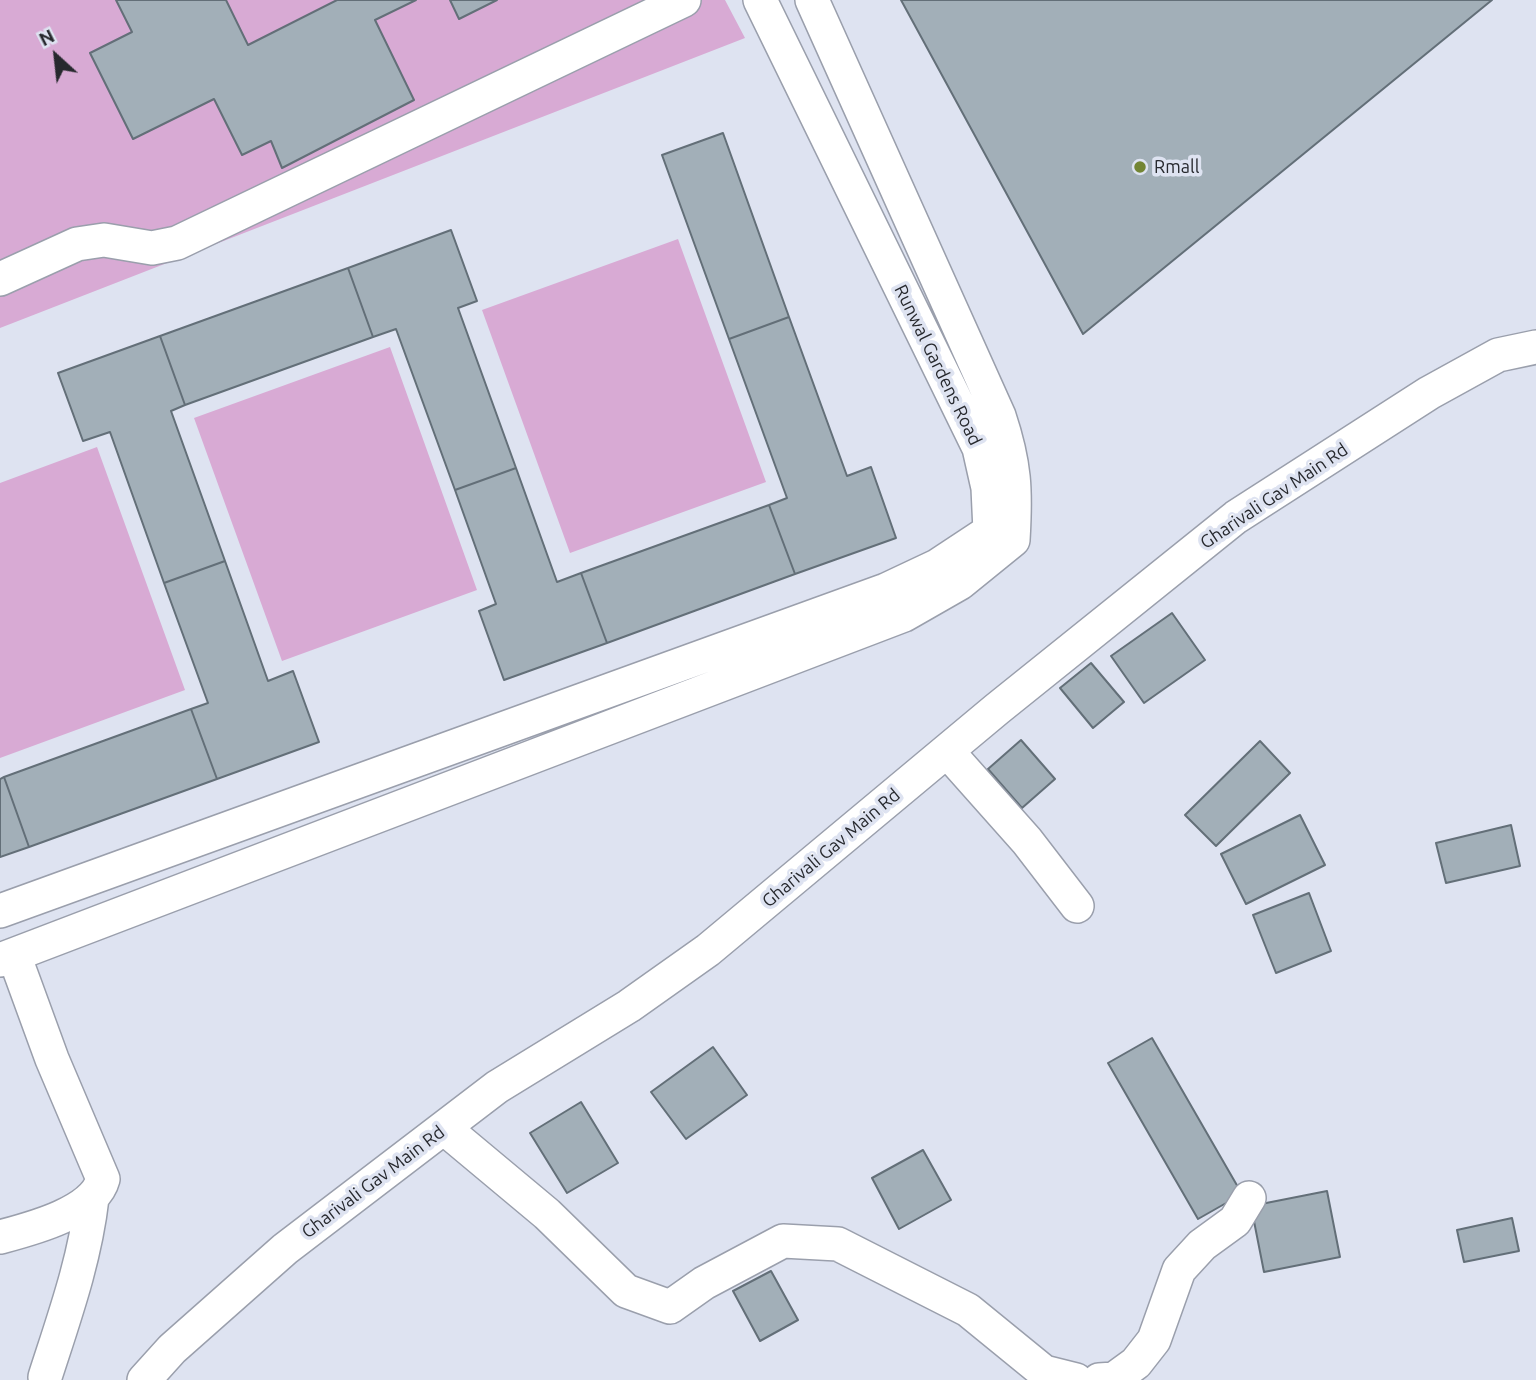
<!DOCTYPE html>
<style>
body{margin:0}
#map{position:relative;width:1536px;height:1380px;overflow:hidden;background:#dee3f1;font-family:Ubuntu,sans-serif}
canvas{display:block}
.north{position:absolute;left:21px;top:21px;width:70px;height:70px;-webkit-text-stroke:5px #dee3f1;paint-order:stroke;rotate:333deg;font-size:19px;font-weight:700;line-height:28px;text-align:center;color:#27292e}
.north::after{content:'';display:block;margin:auto;width:24px;height:32px;background:#27292e;clip-path:polygon(50% 0,100% 100%,50% 72%,0 100%)}
</style>
<div id="map">
<canvas width="1536" height="1380"></canvas>
<div class="north">N</div>
</div>
<script>
const ctx = document.querySelector('canvas').getContext('2d');
ctx.lineJoin = 'round';
function paint(path, color) {
  ctx.fillStyle = color;
  ctx.fill(path, 'evenodd');
}
function trace(path, color, width, dash) {
  ctx.strokeStyle = color;
  ctx.lineWidth = width;
  ctx.lineCap = dash ? 'butt' : 'round';
  ctx.setLineDash(dash || []);
  ctx.stroke(path);
}
function write(font, color, halo, rows, align = 'center') {
  ctx.font = font + ' Ubuntu,sans-serif';
  ctx.lineWidth = 7;
  ctx.setLineDash([]);
  ctx.textBaseline = 'middle';
  ctx.strokeStyle = halo;
  ctx.fillStyle = color;
  for (const [text, x, y, turn = 0] of rows) {
    ctx.save();
    ctx.translate(x, y);
    ctx.rotate((+turn || 0) * Math.PI / 180);
    ctx.textAlign = isNaN(turn) ? turn : align;
    if (halo) ctx.strokeText(text, 0, 0);
    ctx.fillText(text, 0, 0);
    ctx.restore();
  }
}
const green = new Path2D(`
 M 0,0 L 725,0 L 745,38 L 0,328 Z
 M 678,239 L 766,482 L 570,553 L 482,310 Z
 M 390,347 L 477,590 L 282,661 L 194,418 Z
 M 97,447 L 185,690 L 0,758 L 0,483 Z`);
const building = new Path2D(`
 M 116,0 L 226,0 L 248,45 L 337,0 L 416,0 L 375,20 L 414,100 L 282,168 L 271,141 L 242,155 L 214,99 L 133,139 L 90,53 L 132,32 Z
 M 450,0 L 497,0 L 459,19 Z
 M 901,0 L 1492,0 L 1083,334 Z
 M 723,133 L 789,317 L 729,339 L 662,155 Z
 M 451,230 L 477,301 L 458,308 L 516,468 L 455,490 L 396,329 L 373,337 L 348,268 Z
 M 348,268 L 373,337 L 185,405 L 160,336 Z
 M 789,317 L 847,476 L 871,467 L 896,538 L 795,574 L 769,505 L 787,498 L 729,339 Z
 M 160,336 L 185,405 L 171,411 L 225,561 L 164,583 L 110,432 L 83,441 L 58,373 Z
 M 516,468 L 557,582 L 581,573 L 607,643 L 504,680 L 479,611 L 496,604 L 455,490 Z
 M 769,505 L 795,574 L 607,643 L 581,573 Z
 M 225,561 L 268,681 L 293,671 L 319,742 L 217,779 L 191,709 L 208,703 L 164,583 Z
 M 1172,613 L 1205,660 L 1144,703 L 1111,656 Z
 M 1091,663 L 1124,702 L 1093,728 L 1060,688 Z
 M 191,709 L 217,779 L 29,847 L 4,777 Z
 M 1021,740 L 1055,779 L 1022,808 L 988,769 Z
 M 1260,741 L 1290,773 L 1216,846 L 1185,815 Z
 M 4,777 L 29,847 L 0,857 L 0,779 Z
 M 1300,815 L 1325,865 L 1246,904 L 1221,854 Z
 M 1511,825 L 1520,866 L 1446,883 L 1436,843 Z
 M 1309,893 L 1331,951 L 1276,973 L 1253,915 Z
 M 1152,1038 L 1242,1194 L 1198,1219 L 1108,1063 Z
 M 713,1047 L 747,1095 L 686,1139 L 651,1092 Z
 M 581,1102 L 618,1163 L 567,1193 L 530,1133 Z
 M 923,1150 L 951,1200 L 899,1229 L 872,1178 Z
 M 1327,1191 L 1340,1257 L 1264,1272 L 1251,1206 Z
 M 1512,1218 L 1519,1251 L 1464,1262 L 1457,1230 Z
 M 771,1271 L 798,1320 L 760,1341 L 733,1291 Z`);
const minor = new Path2D(`
 M 760,0 L 979,448 L 988,488 L 990,531
 M 812,0 L 999,416 C 1015,464 1016,490 1013,540
 M 0,279 L 77,244 L 104,240 L 152,248 L 177,243 L 684,0
 M 947,751 L 1027,841 L 1077,906
 M 0,911 L 886,590 L 937,566 L 990,531
 M 0,960 L 904,615 L 960,583 L 1013,540
 M 444,1128 L 547,1214 L 626,1291 L 670,1307 L 704,1283 L 783,1241 L 838,1244 L 968,1310 L 1044,1372 L 1076,1380
 M 0,1237 C 30,1229 94,1213 103,1179 L 52,1059 L 14,955
 M 45,1377 C 64,1318 85,1260 92,1198
 M 144,1380 L 172,1349 L 285,1249 L 497,1087 L 629,1006 L 708,950 L 997,709 L 1236,517 L 1429,393 L 1498,355 L 1536,347
 M 1099,1380 L 1114,1379 L 1136,1363 L 1154,1340 L 1179,1270 L 1202,1245 L 1235,1221 L 1249,1198`);
const markers = [
 [1140,167,7,"#738534"]
];
const poiNames = [
 ["Rmall",1154,167]
];
const streetNames = [
 ["Runwal Gardens Road",938,365,64],
 ["Gharivali Gav Main Rd",1274,496,-34],
 ["Gharivali Gav Main Rd",831,848,-40],
 ["Gharivali Gav Main Rd",373,1182,-37]
];
paint(green, '#d8aad4');
paint(building, '#a2afb8');
trace(building, '#636f78', 2);
trace(minor, '#9a9fac', 36);
trace(minor, '#fff', 33);
for (const [x, y, r, color] of markers) {
  const dot = new Path2D();
  dot.arc(x, y, r, 0, 2 * Math.PI);
  ctx.fillStyle = color;
  ctx.fill(dot);
  trace(dot, '#dee3f1', 2.5);
}
write('18px', '#27292e', '#dee3f1', poiNames, 'left');
write('18px', '#27292e', '#dee3f1', streetNames);
</script>
